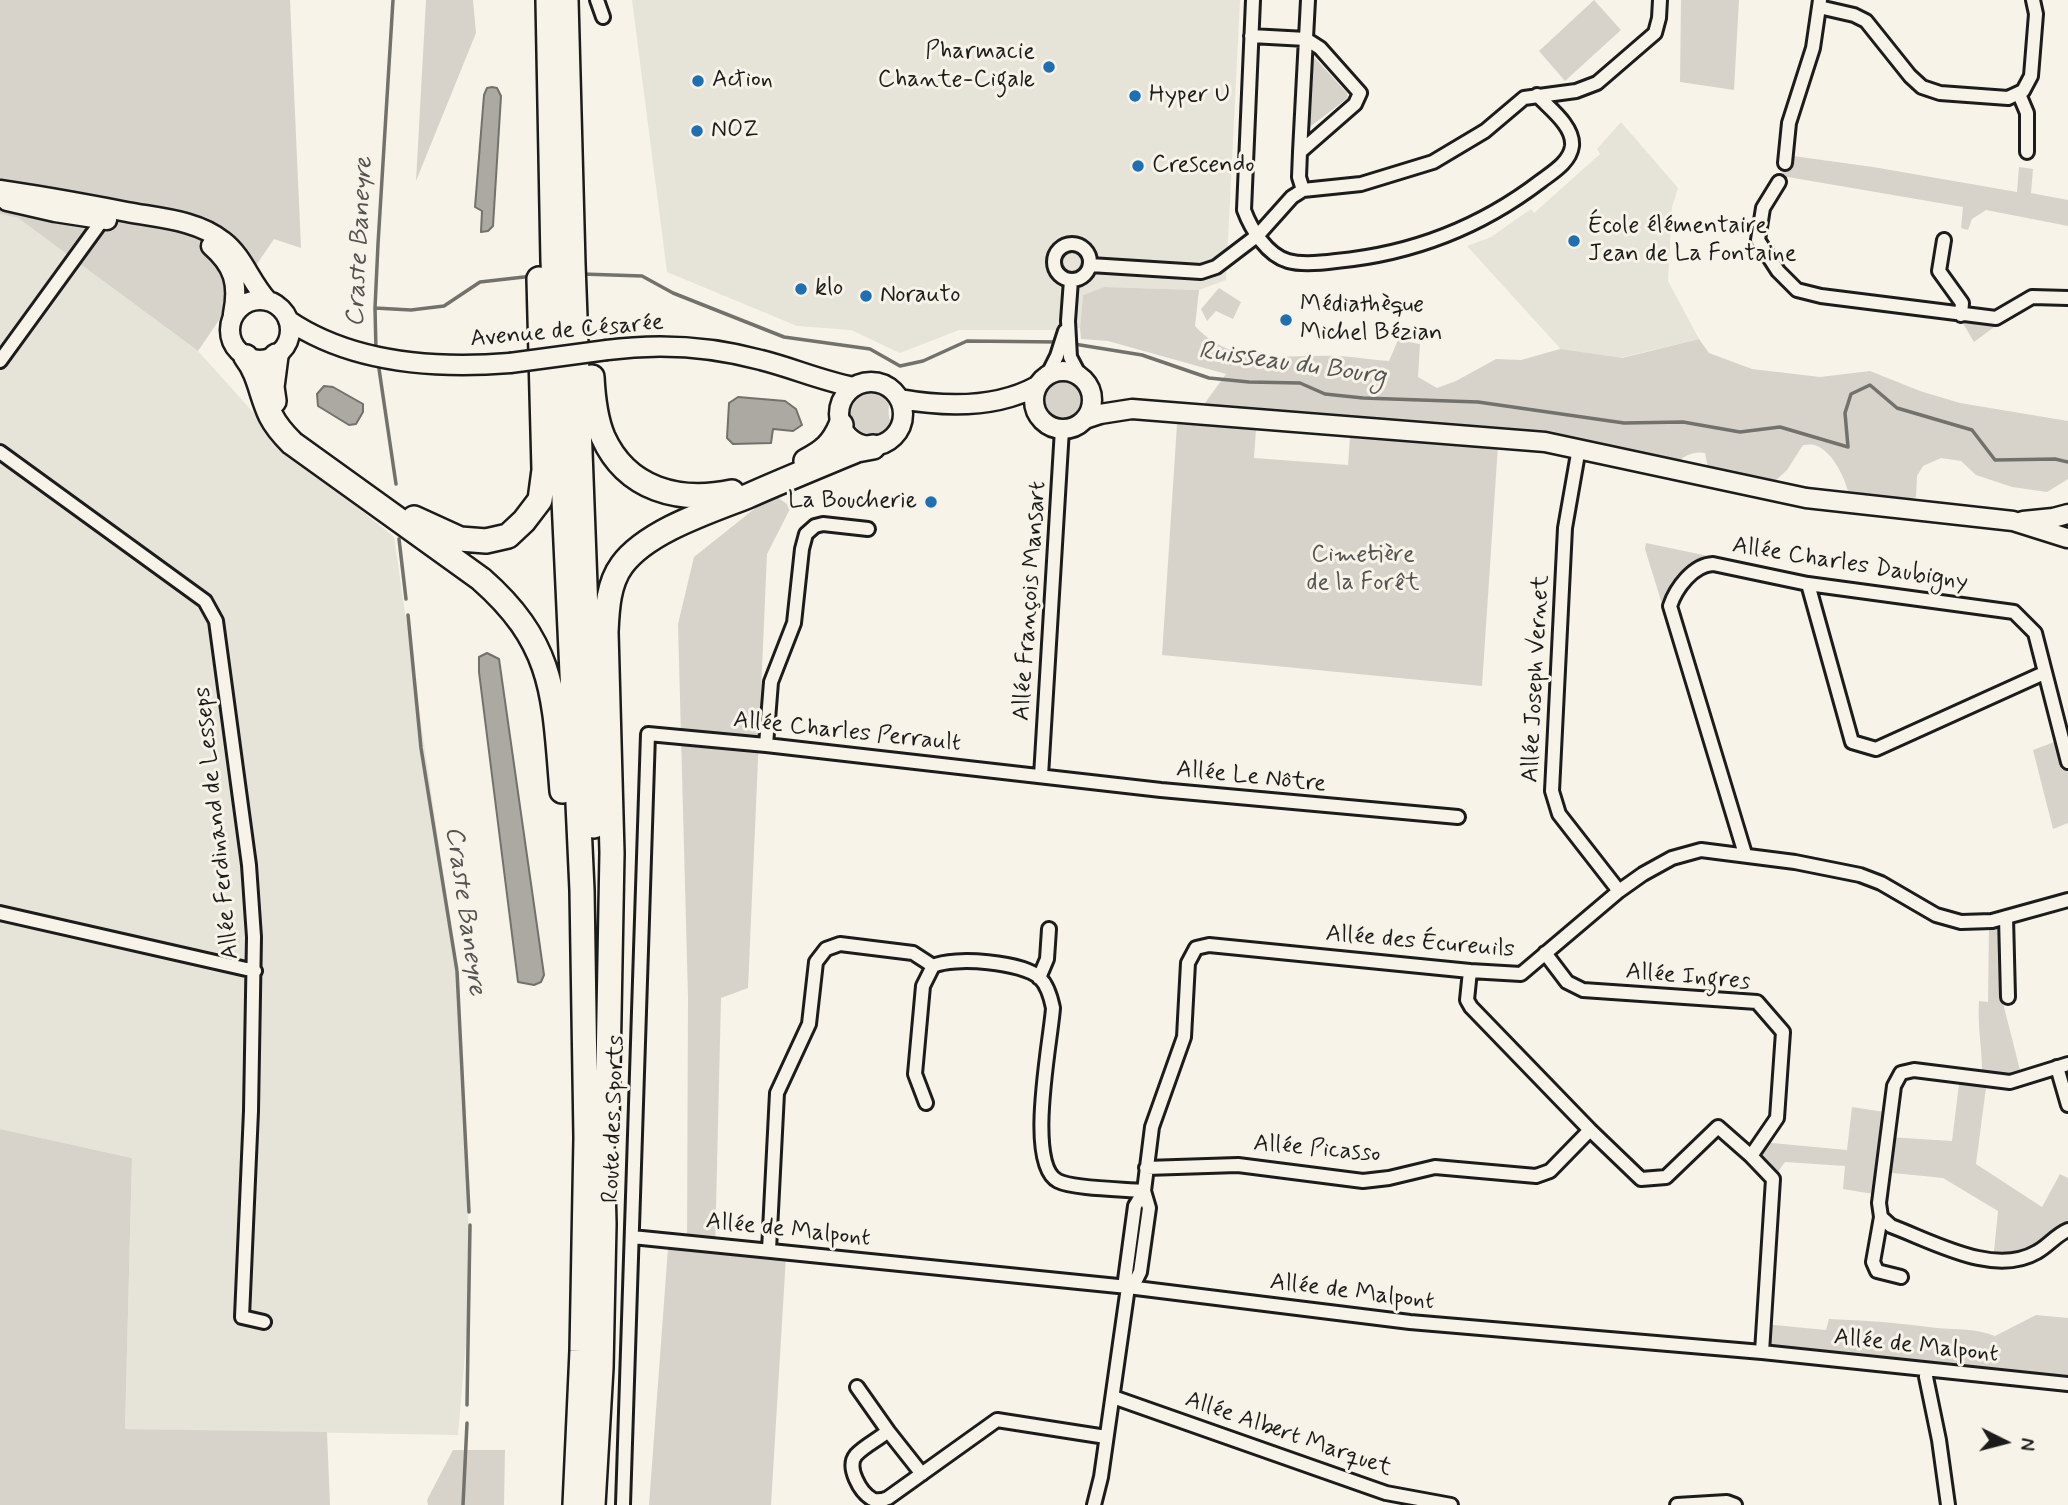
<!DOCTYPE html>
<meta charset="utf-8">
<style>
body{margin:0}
#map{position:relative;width:2068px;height:1505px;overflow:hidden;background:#f7f3e8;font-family:Mynerve,sans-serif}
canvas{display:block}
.north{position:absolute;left:1970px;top:1407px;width:70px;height:70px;-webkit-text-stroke:5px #f7f3e8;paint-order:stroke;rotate:96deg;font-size:19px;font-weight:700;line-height:28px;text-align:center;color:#1c1c1c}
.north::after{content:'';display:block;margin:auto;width:24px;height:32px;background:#1c1c1c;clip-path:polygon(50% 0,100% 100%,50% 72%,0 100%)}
</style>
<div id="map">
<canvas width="2068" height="1505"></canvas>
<div class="north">N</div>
</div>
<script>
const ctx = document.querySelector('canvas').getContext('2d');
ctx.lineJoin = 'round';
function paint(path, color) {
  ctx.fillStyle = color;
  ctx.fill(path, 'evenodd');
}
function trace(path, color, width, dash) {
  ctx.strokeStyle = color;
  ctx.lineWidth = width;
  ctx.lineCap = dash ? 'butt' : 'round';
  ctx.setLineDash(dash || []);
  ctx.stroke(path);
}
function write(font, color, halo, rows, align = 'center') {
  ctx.font = font + ' Mynerve,sans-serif';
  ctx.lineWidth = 6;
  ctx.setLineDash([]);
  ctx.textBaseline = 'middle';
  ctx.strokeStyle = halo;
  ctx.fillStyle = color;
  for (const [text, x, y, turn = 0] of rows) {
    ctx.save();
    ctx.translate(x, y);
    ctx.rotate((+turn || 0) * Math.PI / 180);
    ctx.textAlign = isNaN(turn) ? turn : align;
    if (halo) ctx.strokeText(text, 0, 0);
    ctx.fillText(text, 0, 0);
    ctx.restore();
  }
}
const built = new Path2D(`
 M 632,0 L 1240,0 L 1226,280 L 1199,290 L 1104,287 L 1083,295 L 1080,328 L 1055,330 L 959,330 L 900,353 L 851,330 L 797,326 L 667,272 Z
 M 1621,122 L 1678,188 L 1672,207 L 1668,281 L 1699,339 L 1578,368 L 1467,246 L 1491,237 L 1531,209 L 1534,213 L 1600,154 L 1597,149 Z
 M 0,214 L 18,218 L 198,351 L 288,451 L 394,537 L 457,969 L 471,1285 L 458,1435 L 125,1429 L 132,1158 L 0,1129 Z`);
const green = new Path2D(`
 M 0,0 L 290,0 L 301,248 L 274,239 L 198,351 L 18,218 L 0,214 Z
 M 426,0 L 473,0 L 476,33 L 416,181 Z
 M 1594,0 L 1621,30 L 1565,81 L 1539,51 Z
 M 1681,0 L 1739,0 L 1734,90 L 1680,82 Z
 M 1315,58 L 1347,93 L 1348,98 L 1307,129 L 1311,61 Z
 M 1786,155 L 1873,167 L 2017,192 L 2019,167 L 2033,169 L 2031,193 L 2068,200 L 2068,226 L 1986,210 L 1972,219 L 1968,230 L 1961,228 L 1963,207 L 1782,176 Z
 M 1104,287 L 1199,290 L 1195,326 C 1234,368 1282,354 1334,356 C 1352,356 1371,360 1389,361 L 1398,340 L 1420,344 L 1418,377 L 1437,388 L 1456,381 L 1496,359 L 1521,360 L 1560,349 L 1622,358 L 1699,339 L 1709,353 L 1752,369 L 1820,377 L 1870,371 L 1920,391 L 1960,403 L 2068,421 L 2068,479 L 2047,492 L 2012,487 L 1976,475 L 1961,461 L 1941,458 L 1923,466 L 1917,476 L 1916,497 L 1903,501 L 1848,491 C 1844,476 1831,449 1814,445 C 1811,444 1807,445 1803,445 L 1787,470 L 1774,482 L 1708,468 L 1705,453 C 1694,451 1686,455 1677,462 L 1582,440 L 1496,427 L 1361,420 L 1226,410 L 1205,403 L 1226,374 L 1108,341 L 1081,339 L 1080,328 L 1083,295 Z
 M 1219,288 L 1241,302 L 1233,319 L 1216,311 L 1207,321 L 1201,309 Z
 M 1958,315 L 1996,318 L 1997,325 L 1974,342 Z
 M1043 400a20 20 0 1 1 40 0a20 20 0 1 1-40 0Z
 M 876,390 L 886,394 L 891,399 C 887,410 888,417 893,427 L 880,440 C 875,440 868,441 863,439 C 845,434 842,409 855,397 C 861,391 868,391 876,390 Z
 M 1177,424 L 1256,429 L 1254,458 L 1348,465 L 1350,436 L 1498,445 L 1482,686 L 1162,655 Z
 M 773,494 L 791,507 L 767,554 L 748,988 L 721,998 L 715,1251 L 786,1256 L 771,1505 L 649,1505 L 668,1248 L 687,1249 L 688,997 L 678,624 L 694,557 Z
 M 1646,543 L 1713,557 C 1682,569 1678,575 1662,604 L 1645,549 Z
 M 2062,739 L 2068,762 L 2068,823 L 2053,829 L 2033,750 Z
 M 2002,923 L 2003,1003 L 2022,1078 L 1987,1080 L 1976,1164 L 2042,1207 L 2060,1174 L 2068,1178 L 2068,1230 L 2037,1252 L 1993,1261 L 1998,1211 L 1943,1178 L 1883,1172 L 1880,1195 L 1843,1189 L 1845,1166 L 1785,1162 L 1773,1179 L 1751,1156 L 1761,1142 L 1847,1150 L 1852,1107 L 1891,1113 L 1888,1137 L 1952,1141 L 1960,1076 L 1982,1078 C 1983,1052 1977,1027 1979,1001 L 1988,1002 L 1989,925 Z
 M 0,1129 L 132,1158 L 125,1429 L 327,1432 L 330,1505 L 0,1505 Z
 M 2036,1315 L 2068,1318 L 2068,1383 L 1762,1352 L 1764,1324 L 1826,1330 L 1829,1319 C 1865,1320 1901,1323 1937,1328 C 1957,1330 1976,1328 1995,1336 Z
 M 453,1450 L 505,1450 L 504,1505 L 428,1505 L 427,1500 Z`);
const water = new Path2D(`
 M 492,87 L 497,88 L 501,96 L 493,226 L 488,231 L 481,232 L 482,211 L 475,207 L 484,95 L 487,88 Z
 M 324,386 L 333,387 L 363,404 L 363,412 L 356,424 L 349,425 L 318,406 L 317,394 Z
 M 738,397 L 785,401 L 796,409 L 802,425 L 793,431 L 773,429 L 771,443 L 733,444 L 727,438 L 729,403 Z
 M 487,653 L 499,659 L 544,975 L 541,982 L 534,985 L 518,982 L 479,672 L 479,657 Z`);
const stream = new Path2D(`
 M 582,274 L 642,276 L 673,293 L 784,337 L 870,349 L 900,366 L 923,361 L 967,341 L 1059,342
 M 375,308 L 411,310 L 444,306 L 480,282 L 533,276
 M 1074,344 L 1142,355 L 1209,378 L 1249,382 L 1300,383 L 1325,394 L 1363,398 L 1478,402 L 1624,423 L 1683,422 L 1740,432 L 1780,427 L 1848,447 L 1845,413 L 1851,394 L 1870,385 L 1897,408 L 1972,430 L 1995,460 L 2055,459 L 2068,462
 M 376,351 L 375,308 L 378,244 L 393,0
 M 378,362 L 396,484
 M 399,539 L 406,599
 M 408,615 L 421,748 L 457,971 L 469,1212
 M 467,1405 L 470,1225
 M 463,1505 L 467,1423`);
const street = new Path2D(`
 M 597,0 L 603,17
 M 1253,0 L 1244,210 C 1251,229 1267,255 1288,261 C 1302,265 1321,263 1336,261 C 1411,254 1481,227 1541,181 C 1553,172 1570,162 1572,146 C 1574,126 1549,108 1537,95
 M 1819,7 L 1854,15 L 1866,21 L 1910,76 L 1922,87 L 1940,93 L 2008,98 L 2023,91 L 2031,76 L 2036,14 L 2033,0
 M 1251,36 L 1306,39 L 1320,48 L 1360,93 L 1355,104 L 1300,152 L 1308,0
 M 2019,94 L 2027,113 L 2027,152
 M 1300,152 L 1299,177 L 1303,190
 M 1785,163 L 1789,123 L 1813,48 L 1820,0
 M 1779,182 L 1763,208 L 1758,240 L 1778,271 L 1797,290 L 1821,296 L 1996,318 L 2032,297 L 2068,298
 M 1944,240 L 1939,271 L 1962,303 L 1961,315
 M1054 262a18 18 0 1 1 36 0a18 18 0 1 1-36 0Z
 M 1090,265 L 1201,272 L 1216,267 L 1258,235 L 1292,197 L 1303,190 L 1361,184 L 1433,162 L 1485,131 L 1524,98 L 1576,91 L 1597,83 L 1655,33 L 1659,18 L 1660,0
 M 1071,280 L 1068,321 L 1070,357 L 1080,376
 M 0,361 L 98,226 L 100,218
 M 1048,374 L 1057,356 L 1065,331
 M 1579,448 L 1565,528 L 1552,791 L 1559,814 L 1619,891
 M 0,452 L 205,601 L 216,621 L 249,865 L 254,937 L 251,1111 L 242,1317 L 264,1322
 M 1808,584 L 1852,742 L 1876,749 L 2044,673
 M 766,745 L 771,682 L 794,623 L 802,549 L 806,534 L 815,526 L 823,524 L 868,529
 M 1041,776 L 1062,429
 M 1745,854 L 1670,606 C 1676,588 1693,565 1713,564 L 1808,584 L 2014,612 L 2035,633 L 2068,762
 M 0,913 L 255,971
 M 2006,917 L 2008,997
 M 1545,953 L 1567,982 L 1583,990 L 1757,1002 L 1783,1032 L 1777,1118 L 1751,1156
 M 1470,971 L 1467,1000 L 1471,1007 L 1590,1130 L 1641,1179 L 1666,1177 L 1718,1127 L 1751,1156 L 1773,1179 L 1762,1352
 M 1039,978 L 1047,959 L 1049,929
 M 2068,1064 L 2010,1082 L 1914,1070 L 1901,1073 L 1894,1086 L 1879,1203 L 1881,1217 L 1891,1226 C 1934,1242 1994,1277 2037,1252 C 2048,1246 2056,1235 2068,1230
 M 2057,1067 L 2068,1105
 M 926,1103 L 915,1074 L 923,986 L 933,966
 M 1146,1168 L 1238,1165 L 1363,1181 L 1389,1178 L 1435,1167 L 1536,1176 L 1550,1171 L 1590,1130
 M 1881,1217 L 1873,1262 L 1877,1271 L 1901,1277
 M 632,1237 L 1128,1287 L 1410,1322 L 1762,1352 L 2068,1384
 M 769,1250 L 777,1093 L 809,1024 L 816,962 L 826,949 L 840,944 L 913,953 L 933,966 C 954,956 1023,962 1040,978 C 1048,986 1051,998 1053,1008 C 1051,1040 1025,1165 1058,1181 C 1074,1189 1123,1189 1144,1191
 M 1128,1287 L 1136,1280 L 1140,1272 L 1149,1208 L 1144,1191
 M 1926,1370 L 1926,1377 L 1939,1440 L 1948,1505
 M 857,1387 L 888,1431
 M 1113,1397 L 1366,1486 L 1386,1493 L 1451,1505
 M 922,1474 L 888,1431 C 879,1439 864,1446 856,1455 C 846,1467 860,1492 872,1499 C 878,1502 883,1500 888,1498 L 997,1420 L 1106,1437
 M 623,1505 L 648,734 L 766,745 L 1161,790 L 1458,817
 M 1094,1505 L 1101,1477 L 1128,1287 L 1125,1280 L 1135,1206 L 1144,1191 L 1152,1127 L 1184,1037 L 1188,963 L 1196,948 L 1209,945 L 1470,971 L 1521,974 L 1619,891 L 1643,874 L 1672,858 L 1701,850 L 1795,862 L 1860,875 L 1881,883 L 1936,915 L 1961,922 L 1992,921 L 2068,900
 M 1677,1505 L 1727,1502 L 1735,1505`);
const secondary = new Path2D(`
 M 0,190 C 43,196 85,204 127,212 C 159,218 197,220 223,241 C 244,257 250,282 268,301
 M 7,201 L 55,212 L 107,220
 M 211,246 C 234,266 239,284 233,314
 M230 330a30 30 0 1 1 60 0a30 30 0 1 1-60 0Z
 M 288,320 C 351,363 435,369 510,363
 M 607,350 C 659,343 710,346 761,360 C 793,368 822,381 854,387
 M1034 400a29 29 0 1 1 58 0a29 29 0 1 1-58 0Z
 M839 414a32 32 0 1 1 64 0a32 32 0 1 1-64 0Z
 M 900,399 C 945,407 995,409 1037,386
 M 1085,419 L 1100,414 L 1132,409 L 1545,442 L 1806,498 L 2013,521 L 2067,538
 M 2023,521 L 2053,518 L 2068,514`);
const highway = new Path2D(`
 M 548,0 L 553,261 L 582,890 L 586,1138 L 582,1351 L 575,1505
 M 566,0 L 573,264 L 594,826
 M 246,357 C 260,375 261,396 271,416 C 276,426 284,435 292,443 L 481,579 C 556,645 554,697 562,791
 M 592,377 C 593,397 595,418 603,437 C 627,490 679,503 732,492
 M 274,401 L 272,387 L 276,356
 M 806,461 C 824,452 833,444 841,425
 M 414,518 L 460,539 L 486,541 L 508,536 L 524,521 L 540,500 L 544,470 L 539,279
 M 607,1122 L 612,853 L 606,632 C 607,610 608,584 622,565 C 647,531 710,511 748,496 C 784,480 821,465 857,450 L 873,447
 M 593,1505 L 601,1368 L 604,1224 L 601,1105`);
const secondaryBridge = new Path2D(`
 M 510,363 L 607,350`);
const markers = [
 [1049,67,7,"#1f6fb2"],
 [698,81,7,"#1f6fb2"],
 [1135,96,7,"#1f6fb2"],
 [697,131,7,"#1f6fb2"],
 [1138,166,7,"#1f6fb2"],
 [1574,241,7,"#1f6fb2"],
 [801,289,7,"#1f6fb2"],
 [866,296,7,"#1f6fb2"],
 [1286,320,7,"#1f6fb2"],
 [931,502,7,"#1f6fb2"]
];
const poiNames = [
 ["Pharmacie",1035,53,"right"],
 ["Chante-Cigale",1035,81,"right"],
 ["Action",712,81],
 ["Hyper U",1149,96],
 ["NOZ",711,131],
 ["Crescendo",1152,166],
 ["École élémentaire",1588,227],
 ["Jean de La Fontaine",1588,255],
 ["klo",815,289],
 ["Norauto",880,296],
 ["Médiathèque",1300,306],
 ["Michel Bézian",1300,334],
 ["La Boucherie",917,502,"right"]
];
const streetNames = [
 ["Avenue de Césarée",567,332,-5],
 ["Allée Charles Daubigny",1850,565,9],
 ["Allée François Mansart",1031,601,-86],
 ["Allée Joseph Vernet",1537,679,-87],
 ["Allée Charles Perrault",847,733,6],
 ["Allée Le Nôtre",1251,778,6],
 ["Allée Ferdinand de Lesseps",218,823,-96],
 ["Allée des Écureuils",1420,943,5],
 ["Allée Ingres",1688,978,5],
 ["Route des Sports",615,1119,-88],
 ["Allée Picasso",1317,1150,5],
 ["Allée de Malpont",788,1231,6],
 ["Allée de Malpont",1352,1293,7],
 ["Allée de Malpont",1916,1347,6],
 ["Allée Albert Marquet",1288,1435,19]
];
const parkNames = [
 ["Cimetière",1363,556],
 ["de la Forêt",1363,584]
];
const waterNames = [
 ["Craste Baneyre",361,242,-87],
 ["Ruisseau du Bourg",1292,365,8],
 ["Craste Baneyre",464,911,82]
];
paint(built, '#e6e3d9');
paint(green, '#d7d3cb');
paint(water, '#aca9a2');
trace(water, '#72716c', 2);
trace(stream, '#72716c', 3.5);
trace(street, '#1c1c1c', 18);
trace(secondary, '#1c1c1c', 23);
trace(highway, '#1c1c1c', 28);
trace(street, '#f7f3e8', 12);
trace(secondary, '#f7f3e8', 18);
trace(highway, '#f7f3e8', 23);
trace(secondaryBridge, '#1c1c1c', 23, []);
trace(secondaryBridge, '#f7f3e8', 18);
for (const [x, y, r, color] of markers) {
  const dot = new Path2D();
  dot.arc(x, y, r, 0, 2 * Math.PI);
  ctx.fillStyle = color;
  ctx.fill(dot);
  trace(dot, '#f7f3e8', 2.5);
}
write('24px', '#1c1c1c', '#f7f3e8', poiNames, 'left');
write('24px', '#1c1c1c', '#f7f3e8', streetNames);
write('24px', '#545351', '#f7f3e8', parkNames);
write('italic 26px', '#565452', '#f7f3e8', waterNames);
</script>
